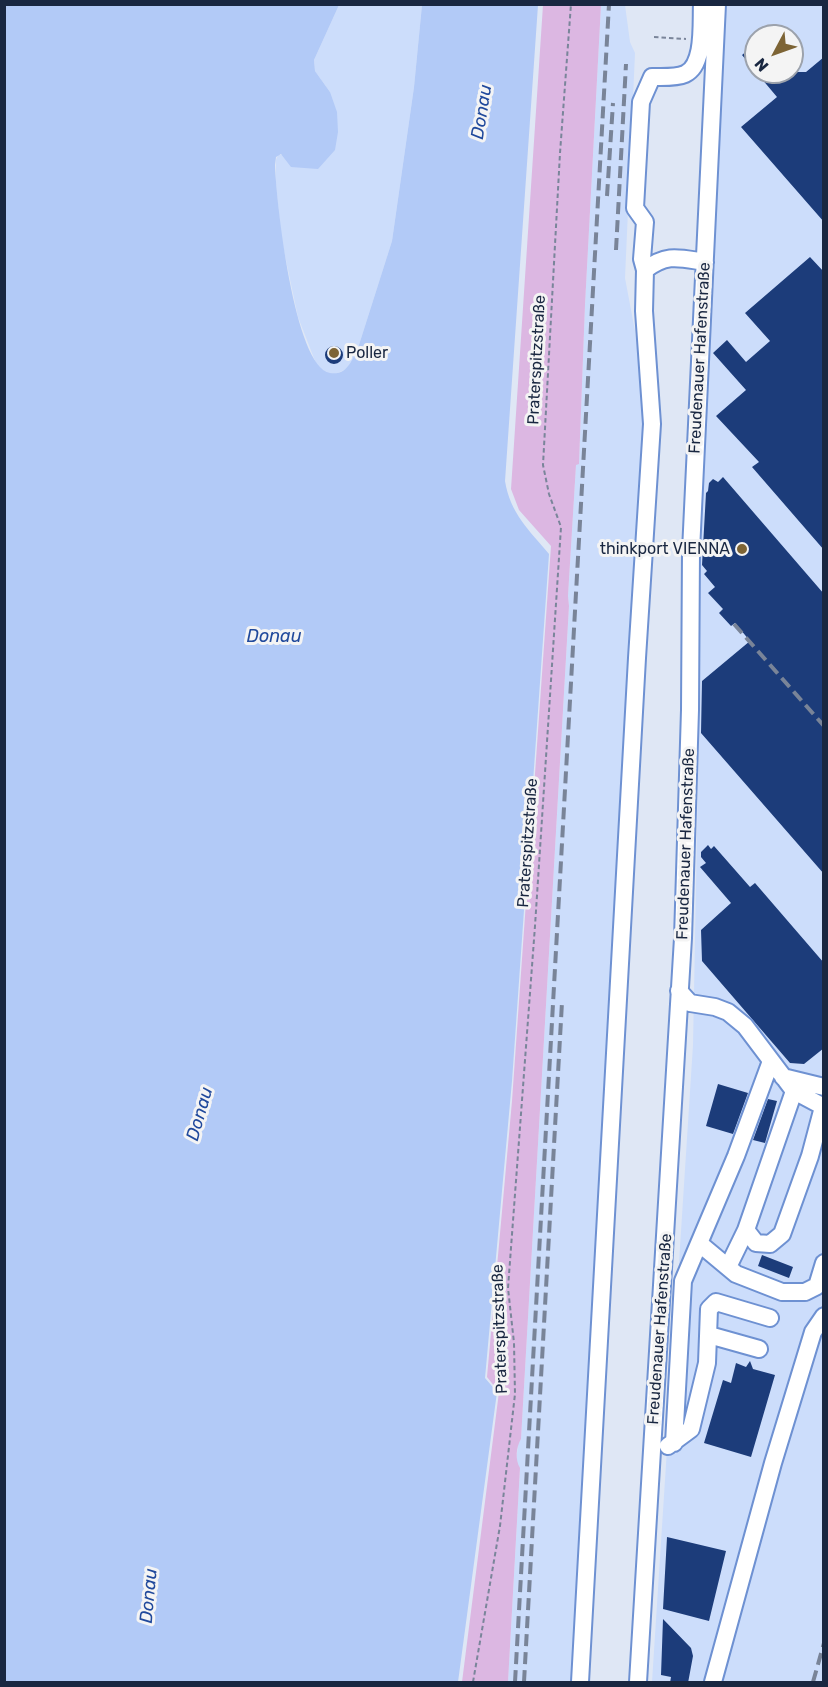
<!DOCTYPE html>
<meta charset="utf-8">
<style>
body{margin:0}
#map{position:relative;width:828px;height:1687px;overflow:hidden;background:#dfe7f5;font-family:Rubik,sans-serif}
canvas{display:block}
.frame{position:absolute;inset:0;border:6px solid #192741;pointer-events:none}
.north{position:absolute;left:744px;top:24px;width:60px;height:60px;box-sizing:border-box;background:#f4f4f4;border:2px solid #9ca2ac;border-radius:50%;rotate:229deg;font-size:16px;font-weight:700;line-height:24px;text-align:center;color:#192741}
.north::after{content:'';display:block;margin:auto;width:21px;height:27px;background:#7d6435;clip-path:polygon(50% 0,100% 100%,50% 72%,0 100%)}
</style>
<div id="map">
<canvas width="828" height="1687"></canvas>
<div class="frame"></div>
<div class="north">N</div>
</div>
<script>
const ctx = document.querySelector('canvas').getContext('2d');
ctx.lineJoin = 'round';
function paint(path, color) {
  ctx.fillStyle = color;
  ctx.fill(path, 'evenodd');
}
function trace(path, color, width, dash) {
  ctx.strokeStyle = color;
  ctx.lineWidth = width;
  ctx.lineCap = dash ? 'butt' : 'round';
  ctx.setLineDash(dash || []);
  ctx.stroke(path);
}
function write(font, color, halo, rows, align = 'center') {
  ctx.font = font + ' Rubik,sans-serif';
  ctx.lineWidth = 6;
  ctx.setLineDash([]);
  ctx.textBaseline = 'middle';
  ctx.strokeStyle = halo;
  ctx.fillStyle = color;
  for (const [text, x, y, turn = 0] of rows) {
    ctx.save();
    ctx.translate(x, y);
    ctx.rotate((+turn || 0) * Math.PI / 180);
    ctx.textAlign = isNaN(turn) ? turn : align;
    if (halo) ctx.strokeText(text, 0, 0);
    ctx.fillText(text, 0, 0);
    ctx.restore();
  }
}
const built = new Path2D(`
 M 339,5 L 422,5 L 414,87 L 392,241 L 358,348 L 351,364 L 346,369 L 336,374 L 327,373 L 317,366 L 298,317 L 281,237 L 276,183 L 276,160 L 278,155 L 283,155 L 330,92 L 315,71 L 314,60 Z
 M 601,5 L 625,5 L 630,42 L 635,53 L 625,278 L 635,331 L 645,412 L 575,1682 L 508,1682 L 520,1469 L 516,1463 L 518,1444 L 521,1439 L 569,607 L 568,596 L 576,464 L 579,464 L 585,305 Z
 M 725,5 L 823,5 L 823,1682 L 652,1682 L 693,1045 L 699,727 L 698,560 ZM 756,36 L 792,36 L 792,72 L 756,72 Z`);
const green = new Path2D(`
 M 543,5 L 601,5 L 585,305 L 579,464 L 576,465 L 568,596 L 569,606 L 521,1439 C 516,1447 515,1460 520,1468 L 508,1682 L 462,1682 L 499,1392 L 487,1377 L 512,1101 L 551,546 L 519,510 L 511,489 Z`);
const water = new Path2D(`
 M 5,4 L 339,5 L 314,60 L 315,71 L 330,92 L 337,112 L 338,132 L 335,150 L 318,169 L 291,167 L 281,154 L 276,157 L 275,165 C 276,199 294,367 330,373 C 347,376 352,360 358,348 L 392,241 L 414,87 L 422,5 L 538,5 L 505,481 C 510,513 529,530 549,554 L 512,1081 L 485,1378 L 497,1392 L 458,1682 L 5,1682 Z`);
const building = new Path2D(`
 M 756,43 L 756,72 L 742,55 Z
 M 824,57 L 824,222 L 741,127 L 777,97 L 756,72 L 806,72 Z
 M 810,257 L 824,272 L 824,550 L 752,467 L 759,462 L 716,416 L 746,390 L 713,353 L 727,340 L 746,362 L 770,341 L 745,313 Z
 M325 355a9 9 0 1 1 18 0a9 9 0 1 1-18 0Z
 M 723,477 L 824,594 L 824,874 L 701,733 L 702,681 L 750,641 L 735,623 L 731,626 L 719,613 L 723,609 L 708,593 L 715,587 L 704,574 L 707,571 L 702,565 L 706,493 L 708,491 L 709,483 L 713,479 L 718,482 Z
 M 708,845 L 711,849 L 714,846 L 750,887 L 755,883 L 824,963 L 824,1048 L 804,1064 L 790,1063 L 702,961 L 701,930 L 731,903 L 700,867 L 706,863 L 701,857 L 701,852 Z
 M 718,1084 L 748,1093 L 733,1134 L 706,1126 Z
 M 768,1099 L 777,1101 L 765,1143 L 753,1140 Z
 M 762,1255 L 793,1267 L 789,1278 L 758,1266 Z
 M 750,1361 L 753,1369 L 775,1375 L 751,1457 L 704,1443 L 723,1380 L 731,1383 L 736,1363 L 746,1367 Z
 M 667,1537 L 726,1551 L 709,1621 L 663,1609 Z
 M 663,1619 L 691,1648 L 693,1656 L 688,1683 L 670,1683 L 671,1677 L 661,1675 Z`);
const path = new Path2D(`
 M 654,37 L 686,39
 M 473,1682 L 500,1526 L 515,1394 L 514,1343 L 508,1288 L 535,926 L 561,527 L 549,494 L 543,465 L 560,153 L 571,4`);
const minor = new Path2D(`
 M 645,270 C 667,253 679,258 705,262
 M 679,991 L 690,1003 L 715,1007 L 728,1012 L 745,1026 L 794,1091 L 824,1107
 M 783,1077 L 824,1087
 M 746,1230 L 756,1243 L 770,1244 L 782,1234 L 810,1156 L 823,1107
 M 700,1244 L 736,1274 L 782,1292 L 805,1292 L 817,1286 L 824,1263
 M 728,1267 L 746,1230 L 794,1091
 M 709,1335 L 759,1349
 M 674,1443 L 683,1281 L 736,1156 L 771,1061
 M 668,1446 L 691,1429 L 707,1363 L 709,1309 L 716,1302 L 770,1318
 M 580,1682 L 637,658 L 652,424 L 644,311 L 645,270 L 642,259 L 645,222 L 635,208 L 641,102 L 652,77 C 662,77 676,78 685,74 C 705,65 701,23 702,4
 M 638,1682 L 683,938 L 690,710 L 691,551 L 717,4
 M 713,1682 L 773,1463 L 813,1332 L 824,1316`);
const rail = new Path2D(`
 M 607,196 L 613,103
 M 616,250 L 626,64
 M 734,624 L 824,726
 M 515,1682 L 609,4
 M 524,1682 L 562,1002
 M 813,1682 L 824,1643`);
const markers = [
 [334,353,6,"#7d6435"],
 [742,549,6,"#7d6435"]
];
const poiNames = [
 ["Poller",346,353],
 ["thinkport VIENNA",730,549,"right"]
];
const streetNames = [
 ["Freudenauer Hafenstraße",700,358,-87],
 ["Praterspitzstraße",537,360,-87],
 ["Praterspitzstraße",528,843,-86],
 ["Freudenauer Hafenstraße",686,844,-88],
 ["Praterspitzstraße",500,1329,-92],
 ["Freudenauer Hafenstraße",660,1329,-86]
];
const waterNames = [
 ["Donau",482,112,-81],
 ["Donau",274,637],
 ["Donau",200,1114,-74],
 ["Donau",149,1596,-85]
];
paint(built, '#ccddfb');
paint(green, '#dcb7e2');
paint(water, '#b2caf7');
paint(building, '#1c3c7a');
trace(minor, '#6e91d2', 20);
trace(path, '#7a859a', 2, [4.5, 3]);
trace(minor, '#fff', 16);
trace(rail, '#798498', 4, [12, 6]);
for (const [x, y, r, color] of markers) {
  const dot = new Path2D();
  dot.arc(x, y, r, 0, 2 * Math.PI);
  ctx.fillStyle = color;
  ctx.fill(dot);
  trace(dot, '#f4f4f4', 2);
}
write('16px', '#192741', '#f4f4f4', poiNames, 'left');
write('16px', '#192741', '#f4f4f4', streetNames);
write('italic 18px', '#20499c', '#f4f4f4', waterNames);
</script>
